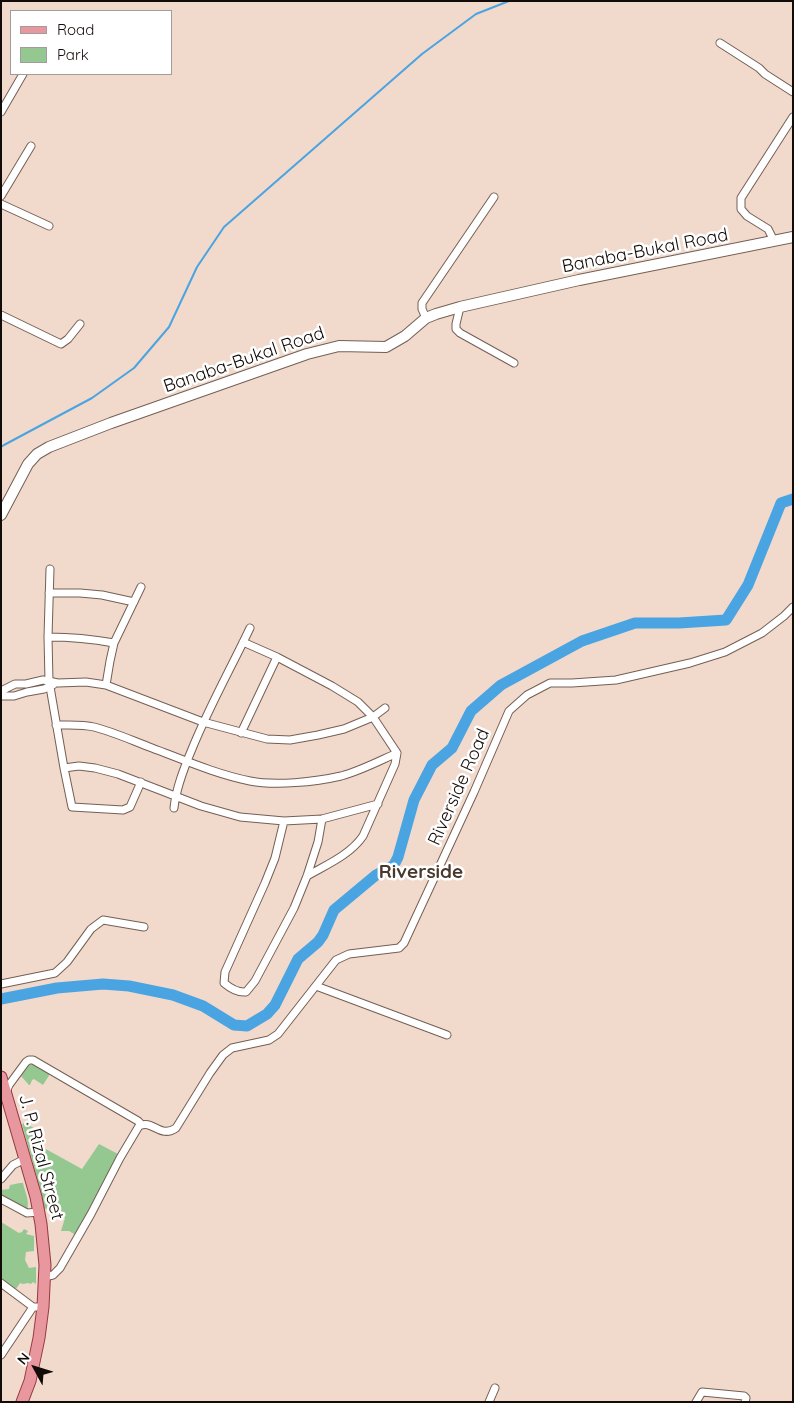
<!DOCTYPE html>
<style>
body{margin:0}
#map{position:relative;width:794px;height:1403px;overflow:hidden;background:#f1d9cc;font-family:Quicksand,sans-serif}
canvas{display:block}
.frame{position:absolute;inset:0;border:2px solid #130b07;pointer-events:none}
.legend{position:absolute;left:10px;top:10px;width:162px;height:65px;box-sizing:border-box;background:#fff;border:1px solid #a19d9c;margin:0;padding:6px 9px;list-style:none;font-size:15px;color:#130b07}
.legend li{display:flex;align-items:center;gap:10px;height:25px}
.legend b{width:25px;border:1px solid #a19d9c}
.north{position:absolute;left:10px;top:1343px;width:50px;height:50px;-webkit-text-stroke:4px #fff;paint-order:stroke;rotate:309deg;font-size:14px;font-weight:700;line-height:20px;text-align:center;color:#130b07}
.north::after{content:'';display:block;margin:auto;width:18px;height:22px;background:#130b07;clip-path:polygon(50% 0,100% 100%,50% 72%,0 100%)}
</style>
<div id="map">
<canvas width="794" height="1403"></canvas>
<div class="frame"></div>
<ul class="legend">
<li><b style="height:6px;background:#e9979f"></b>Road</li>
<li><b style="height:14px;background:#95c890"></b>Park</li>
</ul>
<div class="north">N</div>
</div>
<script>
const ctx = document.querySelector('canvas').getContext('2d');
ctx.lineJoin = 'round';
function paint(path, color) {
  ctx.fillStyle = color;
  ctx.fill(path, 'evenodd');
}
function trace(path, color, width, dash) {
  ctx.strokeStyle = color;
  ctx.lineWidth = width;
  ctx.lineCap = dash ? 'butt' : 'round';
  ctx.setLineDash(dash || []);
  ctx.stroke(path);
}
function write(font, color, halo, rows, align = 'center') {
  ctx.font = font + ' Quicksand,sans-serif';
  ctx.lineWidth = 5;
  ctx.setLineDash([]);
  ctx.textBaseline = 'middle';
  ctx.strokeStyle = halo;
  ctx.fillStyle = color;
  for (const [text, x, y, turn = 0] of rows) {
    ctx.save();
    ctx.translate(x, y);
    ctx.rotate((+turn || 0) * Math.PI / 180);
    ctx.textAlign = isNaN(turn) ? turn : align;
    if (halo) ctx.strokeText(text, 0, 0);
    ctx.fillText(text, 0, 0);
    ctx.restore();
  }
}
const green = new Path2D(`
 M 30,1064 L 36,1065 L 50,1074 L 43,1085 L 34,1079 L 32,1080 L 30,1085 L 29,1085 L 21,1076 Z
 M 25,1123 L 39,1131 L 33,1142 L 82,1169 L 99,1144 L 118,1154 L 110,1169 L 96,1198 L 76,1235 L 69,1231 L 61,1231 L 65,1218 L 44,1208 L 42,1196 L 22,1124 Z
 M 20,1183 L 23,1183 C 25,1192 30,1201 27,1210 L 24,1209 L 1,1195 L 1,1190 L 9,1189 L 10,1185 Z
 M 1,1222 L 19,1233 L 22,1232 L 24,1229 L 28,1231 L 26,1234 L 34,1236 L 34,1251 L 26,1252 L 25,1260 L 29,1268 L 36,1267 L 36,1284 L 33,1282 L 31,1284 L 28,1283 L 23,1284 L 20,1283 L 16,1289 L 1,1278 Z`);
const stream = new Path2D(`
 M 1,447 L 4,445 L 92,398 L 134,368 L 169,327 L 197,267 L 224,227 L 422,54 L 476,14 L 509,1`);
const river = new Path2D(`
 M 1,999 L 57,988 L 103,984 L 129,986 L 173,995 L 203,1006 L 234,1025 L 247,1026 L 267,1014 L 275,1005 L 298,959 L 318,942 L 323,935 L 334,910 L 376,875 L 394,865 L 398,857 L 414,800 L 432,765 L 452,748 L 471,711 L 501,685 L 582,641 L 635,623 L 679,623 L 726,620 L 748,585 L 781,503 L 793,499`);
const street = new Path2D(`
 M 720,43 L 759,68 L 765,74 L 793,92
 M 1,112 L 23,74
 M 1,196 L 31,146
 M 1,204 L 49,226
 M 774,241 L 768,229 L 747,216 L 741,209 L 741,198 L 793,117
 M 460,307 L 456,324 L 456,329 L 460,333 L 514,363
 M 1,315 L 61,344 L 68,339 L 80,324
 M 426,318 L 422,309 L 422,303 L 494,197
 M 50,569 L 48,637 L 49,681 L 64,768 L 72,807 L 123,810 L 130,807 L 141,782
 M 49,593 L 80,593 L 102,595 L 134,602
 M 48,637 C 70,637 92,639 114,643
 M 243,642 L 277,657 L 332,686 L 358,702 L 373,717 L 397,753 L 395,764 L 363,836 C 350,855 326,865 307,876
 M 106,685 L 110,661 L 114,643 L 141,587
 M 1,691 L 15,684 L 26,684 L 43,680 L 58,683 L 86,682 L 106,685 L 203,722 L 267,739 L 290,740 L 318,735 L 344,729 L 373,717 L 385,708
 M 1,696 L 14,696 L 27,692 L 44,689 L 53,685
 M 56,725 C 69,725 82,724 94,727 C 114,732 133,741 152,748 C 184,760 216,774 250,781 C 275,786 315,782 341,776 C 360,771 379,761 397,753
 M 241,733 L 277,657
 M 64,768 L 79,766 L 95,768 L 118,774 L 201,806 L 240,817 L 284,821 L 322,819 L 378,804
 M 174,808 C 176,788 184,768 192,749 C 209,707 231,668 250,628
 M 284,821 L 275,858 L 265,883 L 225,972 L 224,983 C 230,988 237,993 246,992 L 255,981 L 294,908 L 307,876 L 318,842 L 322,819
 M 1,984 L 55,973 L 67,962 L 91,929 L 103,920 L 144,927
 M 316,986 L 447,1035
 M 6,1092 L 9,1085 L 26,1062 L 29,1060 L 33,1060 L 138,1121 L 141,1124
 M 1,1179 L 13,1165 L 25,1159
 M 1,1199 L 27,1213 L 39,1212
 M 44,1277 L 53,1275 L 60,1268 L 91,1214 L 120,1158 L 139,1126 C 153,1119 160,1139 176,1128 L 210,1073 L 223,1055 L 232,1048 L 269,1040 L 278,1034 L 336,960 L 349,954 L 399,948 L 404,943 L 474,792 L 509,711 L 527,695 L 550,683 L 572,683 L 616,680 L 690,663 L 725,652 L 762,633 L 784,616 L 793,607
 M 1,1283 L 33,1307
 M 1,1355 L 33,1307 L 43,1307
 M 489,1402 L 495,1388
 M 696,1402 L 702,1392 L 744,1396 L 746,1398 L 745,1402`);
const secondary = new Path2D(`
 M 1,515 L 28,464 L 37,454 L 49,447 L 111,423 L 307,354 L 339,346 L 386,347 L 405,336 L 426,318 L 436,314 L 460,307 L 579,280 L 793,237`);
const primary = new Path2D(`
 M 1,1077 L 36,1197 L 41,1224 L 45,1265 L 43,1307 L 39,1338 L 30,1381 L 22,1402`);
const streetNames = [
 ["Banaba-Bukal Road",645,251,-11],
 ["Banaba-Bukal Road",244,360,-19],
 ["Riverside Road",459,787,-66],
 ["J. P. Rizal Street",41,1157,75]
];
const neighbourhoodNames = [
 ["Riverside",421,872]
];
paint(green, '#95c890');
trace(stream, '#4aa4e1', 2);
trace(river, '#4aa4e1', 11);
trace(street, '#745f54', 9);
trace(secondary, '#745f54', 12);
trace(primary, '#953840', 13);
trace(street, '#fff', 7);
trace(secondary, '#fff', 10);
trace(primary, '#e9979f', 11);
write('18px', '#130b07', '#fff', streetNames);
write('bold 19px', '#4a382d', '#fff', neighbourhoodNames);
</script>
